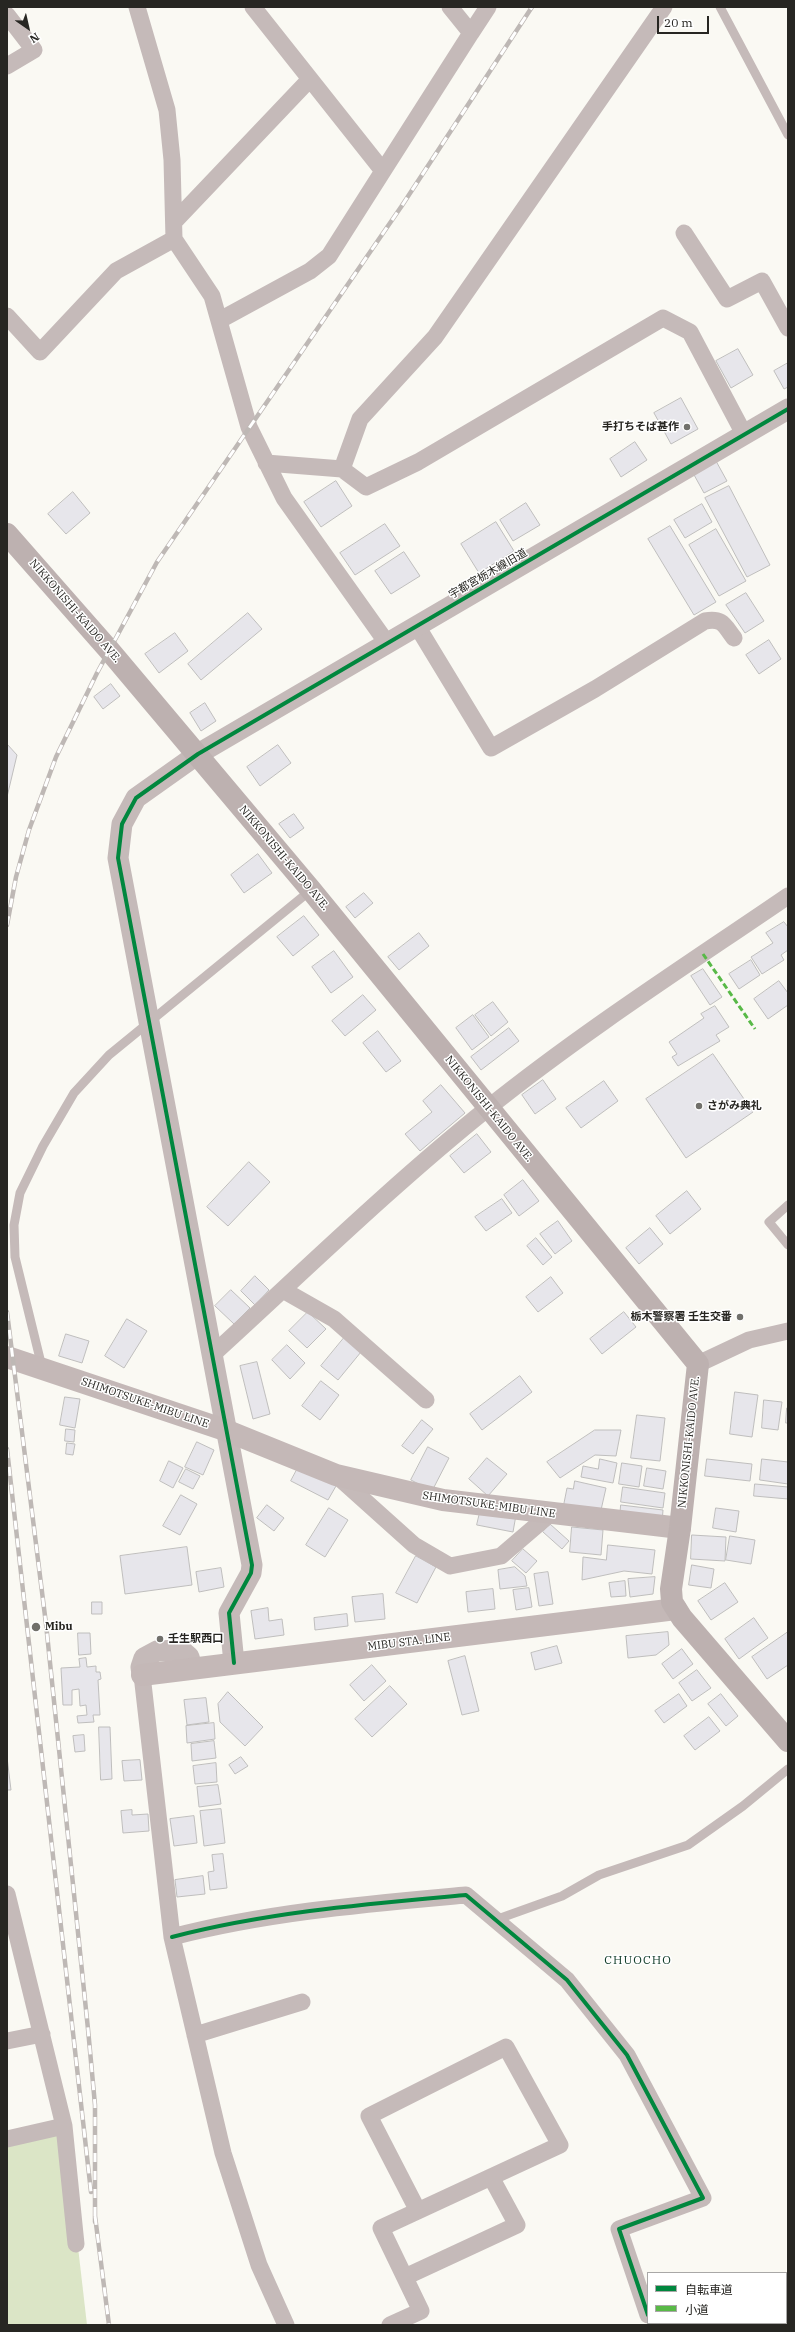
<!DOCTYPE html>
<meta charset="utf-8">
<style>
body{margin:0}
#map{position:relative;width:795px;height:2332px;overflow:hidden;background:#faf9f3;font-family:"IBM Plex Serif","Noto Sans JP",serif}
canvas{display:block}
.frame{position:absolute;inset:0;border:8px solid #272622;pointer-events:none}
.legend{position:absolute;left:647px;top:2272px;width:140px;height:52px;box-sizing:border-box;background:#fff;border:1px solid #a9a8a7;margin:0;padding:5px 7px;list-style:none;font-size:12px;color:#272622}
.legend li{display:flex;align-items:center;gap:8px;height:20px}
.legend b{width:20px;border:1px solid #a9a8a7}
.north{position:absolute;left:8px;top:8px;width:40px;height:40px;-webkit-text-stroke:3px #fff;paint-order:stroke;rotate:146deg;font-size:11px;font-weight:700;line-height:16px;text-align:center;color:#272622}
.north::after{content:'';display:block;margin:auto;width:14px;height:18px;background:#272622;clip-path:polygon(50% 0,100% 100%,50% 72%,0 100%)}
.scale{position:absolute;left:657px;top:16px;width:52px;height:18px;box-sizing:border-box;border:2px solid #272622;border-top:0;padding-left:5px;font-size:12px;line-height:14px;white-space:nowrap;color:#272622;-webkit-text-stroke:3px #fff;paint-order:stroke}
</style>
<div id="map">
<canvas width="795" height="2332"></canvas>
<div class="frame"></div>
<ul class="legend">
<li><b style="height:5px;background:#00873e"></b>自転車道</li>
<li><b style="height:5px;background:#58b947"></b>小道</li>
</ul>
<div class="north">N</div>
<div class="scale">20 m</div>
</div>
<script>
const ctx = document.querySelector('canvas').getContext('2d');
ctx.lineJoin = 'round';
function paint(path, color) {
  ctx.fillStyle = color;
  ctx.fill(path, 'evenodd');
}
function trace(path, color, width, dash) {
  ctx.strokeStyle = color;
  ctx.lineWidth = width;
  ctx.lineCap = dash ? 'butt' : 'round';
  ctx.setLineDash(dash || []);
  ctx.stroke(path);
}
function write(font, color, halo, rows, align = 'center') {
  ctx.font = font + ' "IBM Plex Serif","Noto Sans JP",serif';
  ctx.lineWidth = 3;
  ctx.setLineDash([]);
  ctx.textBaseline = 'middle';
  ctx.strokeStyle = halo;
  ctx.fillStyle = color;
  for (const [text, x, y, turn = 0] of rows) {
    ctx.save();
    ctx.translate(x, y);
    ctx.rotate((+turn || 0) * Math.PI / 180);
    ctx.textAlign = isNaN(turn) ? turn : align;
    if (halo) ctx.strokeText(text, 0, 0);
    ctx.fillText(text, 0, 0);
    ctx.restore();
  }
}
const green = new Path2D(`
 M 64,2126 L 87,2325 L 7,2325 L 7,2139 Z`);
const building = new Path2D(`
 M 738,349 L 753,375 L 731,388 L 716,361 Z
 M 788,363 L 788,387 L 784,389 L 774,371 Z
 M 681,398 L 698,429 L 671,444 L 654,413 Z
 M 635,442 L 647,460 L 621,477 L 610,459 Z
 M 716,461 L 727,481 L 704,493 L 693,473 Z
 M 336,481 L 352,506 L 321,527 L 304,502 Z
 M 729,486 L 770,565 L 747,577 L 705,498 Z
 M 73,492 L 90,513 L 66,534 L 48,514 Z
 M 526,503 L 540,525 L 513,541 L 500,520 Z
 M 702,504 L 712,522 L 685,538 L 674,520 Z
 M 496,522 L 514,551 L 479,573 L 461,544 Z
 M 385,524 L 400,546 L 355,575 L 340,553 Z
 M 670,526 L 716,602 L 694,615 L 648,539 Z
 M 716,529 L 746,581 L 719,596 L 689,545 Z
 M 404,552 L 420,576 L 391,594 L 375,571 Z
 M 746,593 L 764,621 L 745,633 L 726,605 Z
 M 248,613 L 262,629 L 201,680 L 188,664 Z
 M 175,633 L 188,651 L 159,673 L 145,654 Z
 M 769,640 L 781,659 L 759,674 L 746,655 Z
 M 111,684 L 120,696 L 103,709 L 94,697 Z
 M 205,703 L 216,721 L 201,731 L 190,713 Z
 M 7,744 L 17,755 L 7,797 Z
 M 278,745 L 291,763 L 260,786 L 247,767 Z
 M 294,814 L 304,828 L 290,838 L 279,824 Z
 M 258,854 L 272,873 L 244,893 L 231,875 Z
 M 364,893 L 373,903 L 355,918 L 346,907 Z
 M 304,916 L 319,935 L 293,956 L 277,937 Z
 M 784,922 L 788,927 L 788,950 L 781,955 L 784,960 L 762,974 L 751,957 L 773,943 L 766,933 Z
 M 419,933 L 429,946 L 399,970 L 388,957 Z
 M 334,951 L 353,977 L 331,993 L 312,967 Z
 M 751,960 L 760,975 L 739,989 L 729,974 Z
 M 703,969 L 722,997 L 710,1005 L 691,976 Z
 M 779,981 L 788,993 L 788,1005 L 768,1019 L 754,999 Z
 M 363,995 L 376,1010 L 345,1036 L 332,1021 Z
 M 493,1002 L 508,1022 L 491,1036 L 475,1015 Z
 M 715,1006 L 729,1027 L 716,1035 L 720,1041 L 678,1066 L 672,1057 L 677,1054 L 669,1042 L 704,1018 L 701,1014 Z
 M 473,1015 L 489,1037 L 472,1050 L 456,1028 Z
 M 509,1028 L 519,1041 L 481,1070 L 471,1057 Z
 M 378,1031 L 401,1061 L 386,1072 L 363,1043 Z
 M 713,1054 L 753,1112 L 686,1158 L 646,1099 Z
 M 543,1080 L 556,1099 L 535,1114 L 522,1095 Z
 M 604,1081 L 618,1101 L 581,1128 L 566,1108 Z
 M 441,1085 L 465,1113 L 420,1151 L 405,1134 L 432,1112 L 423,1101 Z
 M 477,1134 L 491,1152 L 464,1173 L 450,1156 Z
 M 249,1162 L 270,1182 L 228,1226 L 207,1207 Z
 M 523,1180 L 539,1201 L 519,1216 L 504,1195 Z
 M 687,1191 L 701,1209 L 670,1234 L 656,1216 Z
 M 502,1199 L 512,1213 L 486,1231 L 475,1217 Z
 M 558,1221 L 572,1241 L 555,1254 L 540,1234 Z
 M 650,1228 L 663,1244 L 639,1264 L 626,1248 Z
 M 536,1238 L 552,1257 L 543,1265 L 527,1246 Z
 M 255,1276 L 269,1290 L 255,1305 L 241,1291 Z
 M 551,1277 L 563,1293 L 538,1312 L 526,1297 Z
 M 231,1290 L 250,1308 L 234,1324 L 215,1306 Z
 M 308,1312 L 326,1329 L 307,1348 L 289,1331 Z
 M 624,1312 L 636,1327 L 602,1354 L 590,1339 Z
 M 127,1319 L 147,1331 L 124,1368 L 105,1356 Z
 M 66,1334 L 89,1341 L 82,1363 L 59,1356 Z
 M 344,1338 L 361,1352 L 338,1380 L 321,1366 Z
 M 287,1345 L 305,1363 L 290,1379 L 272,1360 Z
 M 257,1362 L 270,1414 L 253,1419 L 240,1366 Z
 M 520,1376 L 532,1392 L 482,1430 L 470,1414 Z
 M 321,1381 L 339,1395 L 320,1420 L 302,1406 Z
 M 735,1392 L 758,1395 L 752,1437 L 730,1434 Z
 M 65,1397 L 80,1399 L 75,1428 L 60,1425 Z
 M 764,1400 L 782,1402 L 778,1430 L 762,1428 Z
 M 787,1408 L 788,1408 L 788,1423 L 786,1423 Z
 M 637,1415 L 665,1418 L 660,1461 L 631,1458 Z
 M 422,1420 L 433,1429 L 413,1454 L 402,1446 Z
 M 66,1429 L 75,1430 L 74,1442 L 65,1441 Z
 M 595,1430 L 621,1430 L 616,1456 L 595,1455 L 560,1478 L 547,1462 Z
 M 197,1442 L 214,1450 L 203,1475 L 185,1467 Z
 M 67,1443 L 75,1444 L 73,1455 L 66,1454 Z
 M 428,1447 L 449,1458 L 432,1491 L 411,1480 Z
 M 487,1458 L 507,1474 L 488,1496 L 469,1479 Z
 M 600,1459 L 617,1463 L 613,1483 L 581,1477 L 583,1466 L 598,1469 Z
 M 707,1459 L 752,1464 L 750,1481 L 705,1476 Z
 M 762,1459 L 788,1462 L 788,1484 L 760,1480 Z
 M 169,1461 L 183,1468 L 173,1488 L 160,1481 Z
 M 622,1463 L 642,1466 L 639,1487 L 619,1484 Z
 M 299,1466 L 336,1486 L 328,1500 L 291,1481 Z
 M 647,1468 L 666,1471 L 663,1489 L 644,1486 Z
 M 186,1469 L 200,1476 L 193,1489 L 179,1482 Z
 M 575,1481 L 606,1488 L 601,1510 L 563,1508 L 567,1488 L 573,1489 Z
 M 755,1484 L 788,1487 L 788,1499 L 754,1496 Z
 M 623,1487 L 665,1493 L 663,1508 L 621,1502 Z
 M 181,1495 L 197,1504 L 180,1535 L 163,1526 Z
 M 267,1505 L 284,1518 L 274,1531 L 257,1518 Z
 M 621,1505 L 663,1510 L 662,1523 L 620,1518 Z
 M 329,1508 L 348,1520 L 325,1557 L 306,1545 Z
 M 481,1508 L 516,1515 L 513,1532 L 477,1525 Z
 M 716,1508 L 739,1511 L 736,1532 L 713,1528 Z
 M 550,1524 L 569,1541 L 562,1549 L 543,1532 Z
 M 572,1527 L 603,1530 L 601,1555 L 570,1552 Z
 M 692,1535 L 726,1537 L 725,1561 L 691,1559 Z
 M 730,1536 L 755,1540 L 751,1564 L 726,1560 Z
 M 608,1545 L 655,1550 L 652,1574 L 624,1571 L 582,1580 L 583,1557 L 606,1560 Z
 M 187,1547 L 192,1585 L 125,1594 L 120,1556 Z
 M 523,1549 L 537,1561 L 526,1573 L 512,1561 Z
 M 416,1556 L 436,1567 L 417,1603 L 396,1593 Z
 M 692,1565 L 714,1569 L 711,1588 L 689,1585 Z
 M 515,1567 L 525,1576 L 527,1586 L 500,1589 L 498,1570 Z
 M 221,1568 L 224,1587 L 199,1592 L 196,1572 Z
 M 548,1572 L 553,1604 L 539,1606 L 534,1574 Z
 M 655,1577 L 653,1594 L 630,1597 L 628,1579 Z
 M 625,1581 L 626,1596 L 611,1597 L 609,1583 Z
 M 725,1583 L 738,1602 L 711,1620 L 698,1601 Z
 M 529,1588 L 532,1607 L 516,1610 L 513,1590 Z
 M 493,1589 L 495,1609 L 468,1612 L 466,1592 Z
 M 383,1594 L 385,1619 L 355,1622 L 352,1597 Z
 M 92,1602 L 102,1602 L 102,1614 L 92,1614 Z
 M 268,1608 L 269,1621 L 282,1619 L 284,1635 L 255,1639 L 251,1611 Z
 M 347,1614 L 348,1626 L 315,1630 L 314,1618 Z
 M 754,1618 L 768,1638 L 739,1659 L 725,1639 Z
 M 668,1632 L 669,1645 L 656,1655 L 628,1658 L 626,1636 Z
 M 788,1632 L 788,1665 L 767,1679 L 752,1657 Z
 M 78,1633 L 90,1633 L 91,1654 L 79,1655 Z
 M 557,1646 L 562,1663 L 535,1670 L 531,1653 Z
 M 682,1649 L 693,1664 L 673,1679 L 662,1664 Z
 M 465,1656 L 479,1711 L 462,1715 L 448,1661 Z
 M 86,1658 L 87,1667 L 96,1666 L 96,1672 L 100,1672 L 101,1679 L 98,1680 L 100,1715 L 93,1715 L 94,1722 L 78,1723 L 77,1716 L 87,1715 L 86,1705 L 80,1706 L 79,1689 L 72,1690 L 72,1705 L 63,1705 L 61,1668 L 80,1667 L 79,1659 Z
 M 372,1665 L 386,1681 L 364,1701 L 350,1685 Z
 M 697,1670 L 711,1688 L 692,1701 L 679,1683 Z
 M 390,1686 L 407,1704 L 372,1737 L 355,1719 Z
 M 228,1692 L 263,1727 L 245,1746 L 220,1722 L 218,1704 Z
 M 679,1694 L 687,1706 L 664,1723 L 655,1711 Z
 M 721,1694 L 738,1716 L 726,1726 L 708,1704 Z
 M 206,1698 L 209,1722 L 187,1725 L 184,1700 Z
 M 709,1717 L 720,1731 L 695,1750 L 684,1736 Z
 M 214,1723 L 215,1739 L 187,1743 L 186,1726 Z
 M 99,1727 L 110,1727 L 112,1779 L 101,1780 Z
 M 84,1735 L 85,1751 L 75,1752 L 73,1736 Z
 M 214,1741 L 216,1758 L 192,1761 L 191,1744 Z
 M 7,1757 L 11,1790 L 7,1790 Z
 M 241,1757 L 248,1766 L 235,1774 L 229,1765 Z
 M 140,1760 L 142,1780 L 124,1781 L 122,1761 Z
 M 216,1763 L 217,1782 L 195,1784 L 193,1766 Z
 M 218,1785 L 221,1804 L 199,1807 L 197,1787 Z
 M 221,1809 L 225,1843 L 204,1846 L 200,1811 Z
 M 132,1810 L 132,1815 L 148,1814 L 149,1831 L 123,1833 L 121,1811 Z
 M 194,1816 L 197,1843 L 174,1846 L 170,1819 Z
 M 223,1854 L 227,1888 L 210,1890 L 208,1872 L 214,1871 L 212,1855 Z
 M 203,1876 L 205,1894 L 177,1897 L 175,1880 Z`);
const service = new Path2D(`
 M 720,7 L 788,135
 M 788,1205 L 769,1222 L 788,1245
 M 42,1367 L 15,1257 L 14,1225 L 20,1193 L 43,1146 L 74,1093 L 109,1055 L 311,890
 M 495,1920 L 562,1896 L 599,1875 L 688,1845 L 743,1806 L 788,1769`);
const minor = new Path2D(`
 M 137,7 L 167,110 L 172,160 L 174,239 L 212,296 L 249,427 L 284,498 L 387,643
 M 253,7 L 383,171 L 471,33 L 450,7
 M 7,15 L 34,50 L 7,66
 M 471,33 L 488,7
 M 174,222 L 310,79
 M 684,233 L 727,299 L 762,281 L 788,328
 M 7,316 L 40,352 L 116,271 L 174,239
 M 220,320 L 310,271 L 329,256 L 383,171
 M 266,463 L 342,469 L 366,487 L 418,462 L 663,318 L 690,332 L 744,434
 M 342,469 L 360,419 L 435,337 L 664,7
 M 417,626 L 491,748 L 595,689 L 705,621 C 723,618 724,625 734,638
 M 283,1290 L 334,1319 L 426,1400
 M 212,1355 C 303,1272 392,1185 488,1108 C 584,1031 687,965 788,896
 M 698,1364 L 749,1340 L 788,1331
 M 336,1475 L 414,1545 L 450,1566 L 501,1556 L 550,1514
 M 142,1675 L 172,1937 L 223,2153 L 259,2265 L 286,2325
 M 7,1894 L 64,2126 L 76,2244
 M 172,1937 C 268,1912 367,1904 466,1895 L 567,1980 L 627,2055 L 703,2198 L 619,2229 L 648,2315
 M 195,2035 L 302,2002
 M 7,2041 L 42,2034
 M 7,2139 L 64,2126
 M 405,2277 L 517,2225 L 491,2177
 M 390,2325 L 421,2311 L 381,2228 L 560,2145 L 506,2047 L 369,2116 L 418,2211`);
const tertiary = new Path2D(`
 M 234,1663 L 229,1613 L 251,1573 L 252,1565 L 118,858 L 122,824 L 136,798 L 198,754 L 788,409
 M 142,1675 L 141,1667 L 144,1658 L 157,1651 L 181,1650 L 189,1657 L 192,1668`);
const secondary = new Path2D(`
 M 7,1357 L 225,1430 L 336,1475 L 443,1500 L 680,1528
 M 142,1675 L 676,1609`);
const primary = new Path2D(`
 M 7,534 L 109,650 L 311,890 L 698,1364 L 680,1528 L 671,1589 L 672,1602 L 682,1618 L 788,1741`);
const rail = new Path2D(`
 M 7,925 L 16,877 L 29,830 L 56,757 L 97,673 L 157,562 L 401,207 L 532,7
 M 7,1312 L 46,1624 L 88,2029 L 95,2105 L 95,2222
 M 7,1449 L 91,2192
 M 95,2216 L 109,2325`);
const quiet = new Path2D(`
 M 703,954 L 755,1029`);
const cycleway = new Path2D(`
 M 234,1663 L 229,1613 L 251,1573 L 252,1565 L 118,858 L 122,824 L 136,798 L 198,754 L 788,409
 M 172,1937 C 268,1912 367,1904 466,1895 L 567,1980 L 627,2055 L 703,2198 L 619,2229 L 648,2315`);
const markers = [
 [687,427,4,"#71706b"],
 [699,1106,4,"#71706b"],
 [740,1317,4,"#71706b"],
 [36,1627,5,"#71706b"],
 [160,1639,4,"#71706b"]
];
const poiNames = [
 ["手打ちそば甚作",679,427,"right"],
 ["さがみ典礼",707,1106],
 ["栃木警察署 壬生交番",732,1317,"right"],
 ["Mibu",45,1627],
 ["壬生駅西口",168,1639]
];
const streetNames = [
 ["宇都宮栃木線旧道",488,574,-30],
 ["NIKKONISHI-KAIDO AVE.",75,611,49],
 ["NIKKONISHI-KAIDO AVE.",284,858,50],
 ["NIKKONISHI-KAIDO AVE.",489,1109,51],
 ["SHIMOTSUKE-MIBU LINE",145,1403,19],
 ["NIKKONISHI-KAIDO AVE.",689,1442,-84],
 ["SHIMOTSUKE-MIBU LINE",489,1505,8],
 ["MIBU STA. LINE",409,1642,-7]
];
const neighbourhoodNames = [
 ["CHUOCHO",638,1961]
];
paint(green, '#dbe5c6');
paint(building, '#e7e6eb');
trace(building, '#bfbebd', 1);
trace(service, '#c5bab9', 9);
trace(minor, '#c5bab9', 17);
trace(tertiary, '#c5bab9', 21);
trace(secondary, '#c4b8b7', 22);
trace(primary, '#bdb1b0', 22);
trace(rail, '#beb8b5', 4.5);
trace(rail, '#fff', 3, [9]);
trace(quiet, '#58b947', 3, [6, 3]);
trace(cycleway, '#00873e', 4);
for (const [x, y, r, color] of markers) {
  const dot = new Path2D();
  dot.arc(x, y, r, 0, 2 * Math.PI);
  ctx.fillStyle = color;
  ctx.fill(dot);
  trace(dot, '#fff', 1.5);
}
write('bold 11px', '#272622', '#fff', poiNames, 'left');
write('11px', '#272622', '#fff', streetNames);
ctx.letterSpacing = '1px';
write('12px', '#0f3b27', '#fff', neighbourhoodNames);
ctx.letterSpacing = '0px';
</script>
